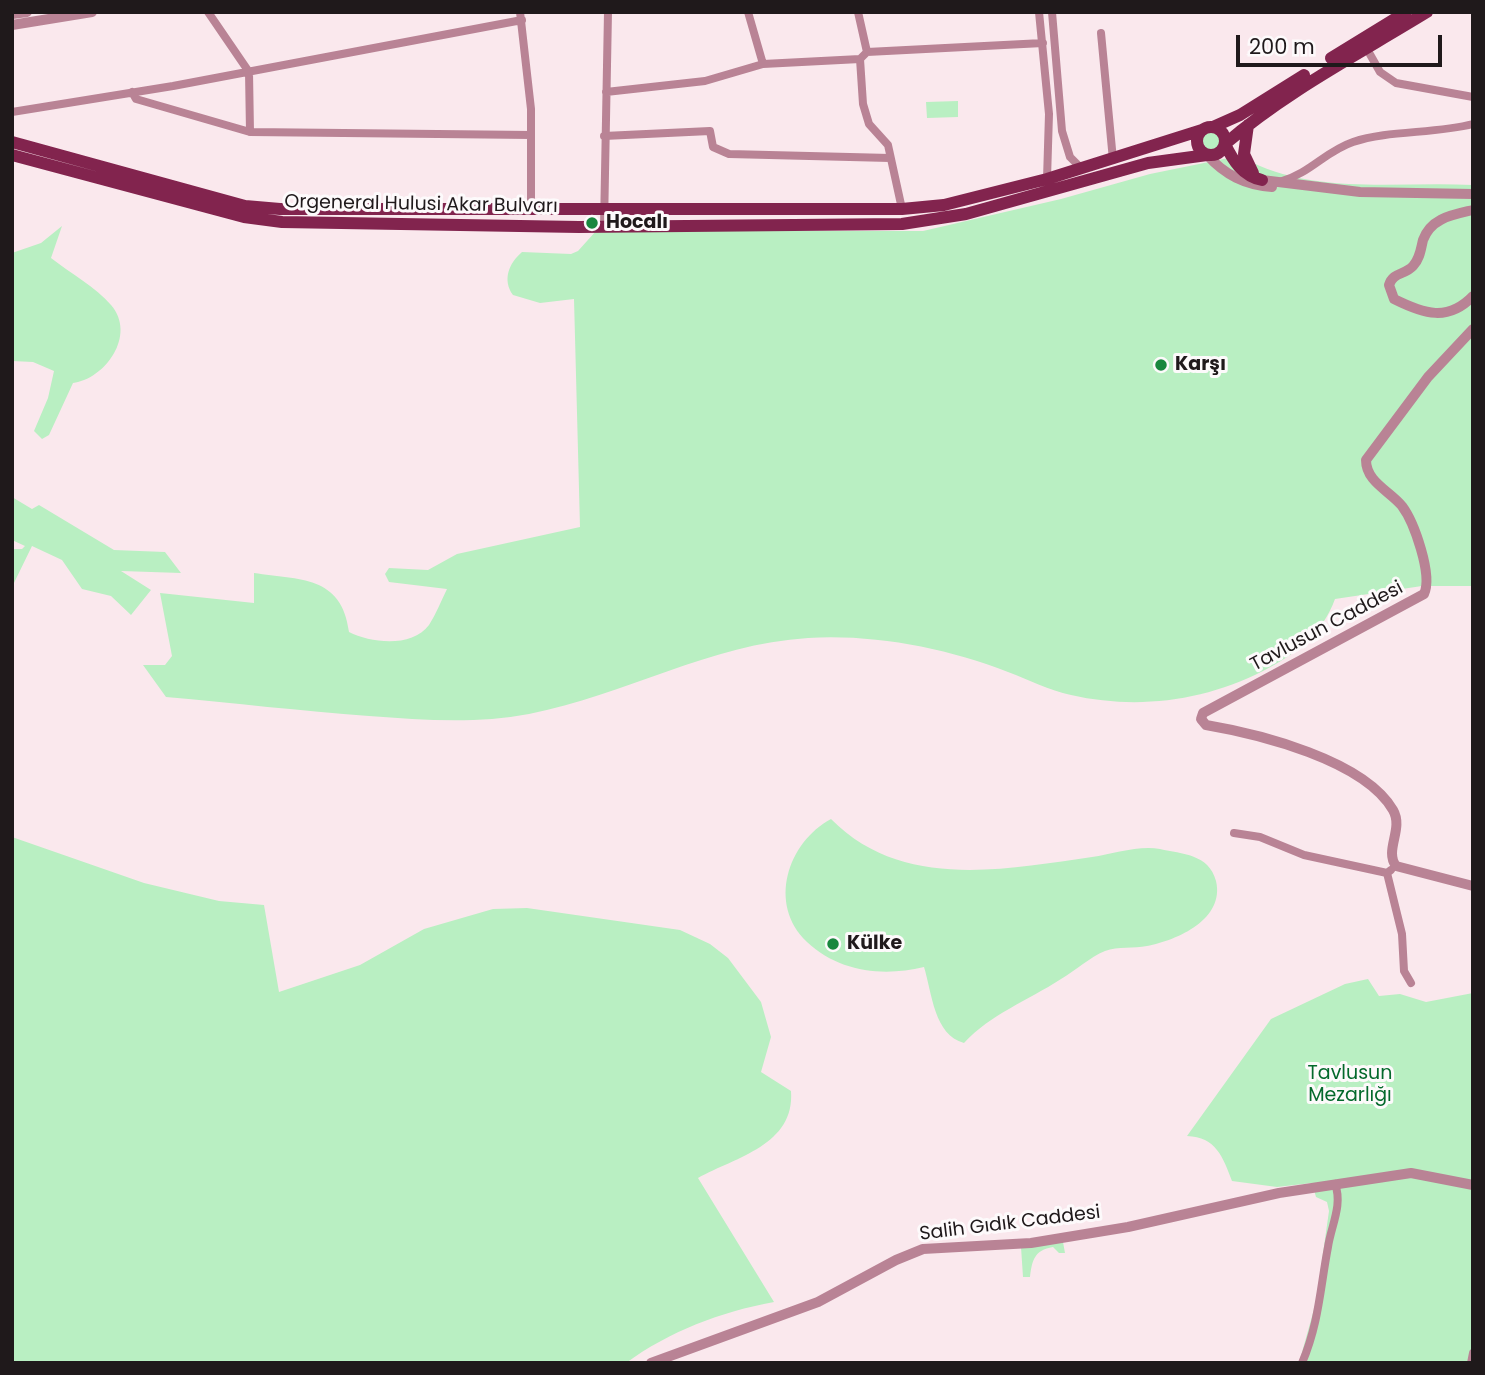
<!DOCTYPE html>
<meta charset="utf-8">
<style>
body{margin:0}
#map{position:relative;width:1485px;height:1375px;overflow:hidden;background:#fae8ed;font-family:Poppins,sans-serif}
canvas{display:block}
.frame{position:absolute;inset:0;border:14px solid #1f191b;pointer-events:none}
.scale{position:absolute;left:1236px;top:35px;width:206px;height:32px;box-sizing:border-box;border:4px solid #1f191b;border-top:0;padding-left:9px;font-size:21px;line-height:24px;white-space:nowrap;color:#1f191b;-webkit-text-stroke:5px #fdfafb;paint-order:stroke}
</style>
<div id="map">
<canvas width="1485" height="1375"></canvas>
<div class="frame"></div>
<div class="scale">200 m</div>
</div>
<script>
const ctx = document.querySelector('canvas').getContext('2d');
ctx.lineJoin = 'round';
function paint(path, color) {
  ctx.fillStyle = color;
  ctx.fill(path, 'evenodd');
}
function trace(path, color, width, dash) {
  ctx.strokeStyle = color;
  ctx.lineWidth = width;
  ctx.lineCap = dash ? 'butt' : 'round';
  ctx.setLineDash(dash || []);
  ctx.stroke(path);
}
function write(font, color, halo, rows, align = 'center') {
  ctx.font = font + ' Poppins,sans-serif';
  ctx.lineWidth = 6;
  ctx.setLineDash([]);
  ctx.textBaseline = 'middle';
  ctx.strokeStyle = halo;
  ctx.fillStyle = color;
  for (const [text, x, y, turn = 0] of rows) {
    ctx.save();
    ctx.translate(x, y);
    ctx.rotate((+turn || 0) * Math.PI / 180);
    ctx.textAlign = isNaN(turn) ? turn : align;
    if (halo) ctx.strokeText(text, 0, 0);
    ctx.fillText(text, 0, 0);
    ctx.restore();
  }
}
const green = new Path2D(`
 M 958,101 L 958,117 L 927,118 L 926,102 Z
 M1201 141a11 11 0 1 1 22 0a11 11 0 1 1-22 0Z
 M 1248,154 L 1251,162 C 1320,195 1399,181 1473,185 L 1473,586 L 1422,586 L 1335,599 C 1322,634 1296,654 1263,671 C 1204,701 1137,710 1071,695 C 1049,690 1029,680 1008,672 C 946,648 874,634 808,638 C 710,644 625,695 529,714 C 476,724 423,720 369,716 C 301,711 234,703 166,697 L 143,665 L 165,665 L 172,656 L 160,593 L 254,603 L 254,573 C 299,580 342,575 349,632 C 371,643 412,648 429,625 C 436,614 441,601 447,589 L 389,582 L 385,574 L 389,568 L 428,570 L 457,554 L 580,527 L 574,299 L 540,303 L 513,295 C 502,280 509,263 522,252 L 571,254 L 578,251 L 596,231 L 923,231 L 1061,199 L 1150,174 Z
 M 62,226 L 51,258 C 70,273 96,287 111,305 C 137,335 105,379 73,383 L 49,435 L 42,439 L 34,431 L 48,398 L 54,371 L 33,362 L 12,361 L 12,253 L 41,243 Z
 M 12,497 L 32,509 L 39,505 L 114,550 L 165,552 L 181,573 L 121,571 L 151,590 L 131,615 L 111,596 L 82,589 L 62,560 L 32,546 L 12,587 L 12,549 L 22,549 L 25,546 L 12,540 Z
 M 831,819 C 901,890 1002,870 1092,857 C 1113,854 1139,845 1160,849 C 1182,854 1209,854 1216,881 C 1225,919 1178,940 1147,946 C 1134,949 1118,946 1105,951 C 1090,957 1075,971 1061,979 C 1027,1001 991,1014 964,1043 C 934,1035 932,993 924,967 C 883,977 839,972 807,942 C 767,904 788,842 831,819 Z
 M 12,837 L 144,883 L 219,901 L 264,905 L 279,992 L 360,965 L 424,929 L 493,909 L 527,908 L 680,930 L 710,944 L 728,958 L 761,1002 L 771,1037 L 761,1072 L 791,1091 C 795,1145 736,1157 698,1178 L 774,1302 C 720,1312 670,1331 626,1363 L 12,1363 Z
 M 1368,979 L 1379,996 L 1400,994 L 1426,1002 L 1473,993 L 1473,1363 L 1299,1363 L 1316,1302 L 1329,1211 L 1327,1202 L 1316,1197 L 1312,1183 L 1277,1187 L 1232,1181 C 1223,1157 1216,1137 1187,1136 L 1271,1019 L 1345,984 Z
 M 1063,1242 L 1065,1253 L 1059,1253 L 1053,1247 C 1034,1250 1032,1261 1030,1277 L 1023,1277 L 1021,1247 Z`);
const minor = new Path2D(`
 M 208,12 L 249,72 L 250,132
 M 520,12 L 531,109 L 531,208
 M 748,12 L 763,64 L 860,59 L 867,52
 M 858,12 L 867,52 L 1043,43
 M 1039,12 L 1049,114 L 1047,179
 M 1052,12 L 1062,131 L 1070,157 L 1082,169
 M 1101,33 L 1113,160
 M 1367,49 L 1380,72 L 1396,83 L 1473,97
 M 860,59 L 863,104 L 869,124 L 888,145 L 902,209
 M 132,92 L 136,99 L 250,132 L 531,135
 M 606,92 L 705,81 L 763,64
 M 12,112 L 173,86 L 522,20
 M 604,136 L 710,131 L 713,147 L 729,154 L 890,158
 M 1282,181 C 1310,173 1326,151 1353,142 C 1388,130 1435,134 1473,124
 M 604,227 L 608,12
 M 1234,833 L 1260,837 L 1304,855 L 1387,873
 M 1391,870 L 1387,873 L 1402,934 L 1404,971 L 1411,983
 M 1302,1363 C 1319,1323 1320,1289 1328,1247 C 1331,1226 1343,1205 1335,1184
 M 1471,1363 L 1473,1353`);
const tertiary = new Path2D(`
 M 12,14 L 27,12
 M 12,25 L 92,12
 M 1207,155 C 1225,175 1245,185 1272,187
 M 1262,180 L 1360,192 L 1473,194
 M 1473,210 C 1452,215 1431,218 1423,240 C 1421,248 1420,259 1413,266 C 1405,275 1393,272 1389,285 L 1394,299 C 1424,314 1448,322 1473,296
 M 1473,329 L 1428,377 L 1366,460 C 1366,482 1390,491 1402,506 C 1414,522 1433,575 1424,594 L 1203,713 L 1201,719 L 1206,725 C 1259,734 1364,760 1393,810 C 1404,829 1384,850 1396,866 L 1473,886
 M 651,1363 L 818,1302 L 896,1260 L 923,1249 L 1031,1243 L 1128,1227 L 1279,1193 L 1411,1173 L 1473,1185`);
const primary = new Path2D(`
 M 1331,58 L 1406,12
 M 1248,125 L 1244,154 L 1253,173
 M 1213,127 L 1240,115 L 1304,75
 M1197 141a14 14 0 1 1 28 0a14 14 0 1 1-28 0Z
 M 12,142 L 245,206 L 280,209 L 902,209 L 944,205 L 1047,179 L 1202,130
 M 12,155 L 244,217 L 282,222 L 579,227 L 902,224 L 966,214 L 1148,163 L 1207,155
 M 1262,180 C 1243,176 1233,161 1225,144 C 1287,91 1357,55 1427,12`);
const markers = [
 [592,223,7,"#19873e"],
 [1161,365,7,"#19873e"],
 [833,944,7,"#19873e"]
];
const streetNames = [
 ["Orgeneral Hulusi Akar Bulvarı",421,205,1],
 ["Tavlusun Caddesi",1327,627,-28],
 ["Salih Gıdık Caddesi",1010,1224,-7]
];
const poiNames = [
 ["Hocalı",606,223],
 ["Karşı",1175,365],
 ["Külke",847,944]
];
const parkNames = [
 ["Tavlusun",1350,1074],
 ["Mezarlığı",1350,1096]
];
paint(green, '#b9efc2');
trace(minor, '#b98395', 8);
trace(tertiary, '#b98395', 10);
trace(primary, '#82244e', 12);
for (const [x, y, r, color] of markers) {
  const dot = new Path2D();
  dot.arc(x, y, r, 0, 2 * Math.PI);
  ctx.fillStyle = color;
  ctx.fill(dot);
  trace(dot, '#fdfafb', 2.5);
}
write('19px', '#1f191b', '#fdfafb', streetNames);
write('bold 19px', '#1f191b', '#fdfafb', poiNames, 'left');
write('19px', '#04692c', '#fdfafb', parkNames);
</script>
